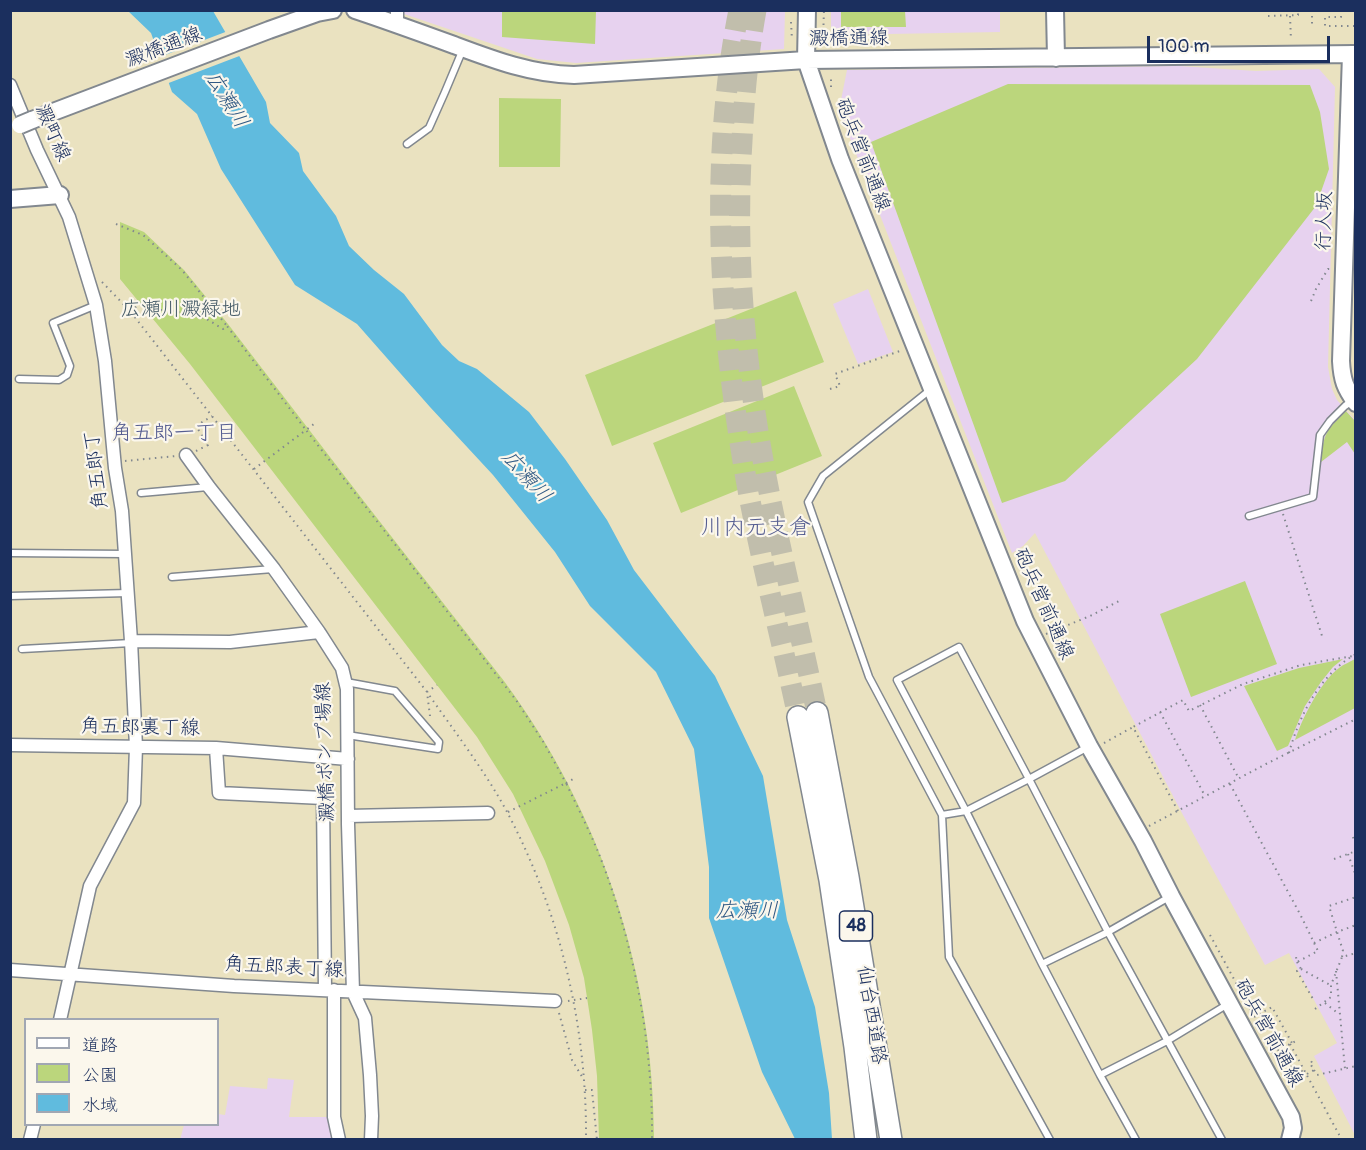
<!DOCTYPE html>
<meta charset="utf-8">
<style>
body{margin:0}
#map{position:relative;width:1366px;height:1150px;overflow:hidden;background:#eae2c0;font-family:Pangolin,"Klee One",sans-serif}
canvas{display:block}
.frame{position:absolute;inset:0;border:12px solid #1b2f5e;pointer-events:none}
.legend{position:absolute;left:24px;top:1018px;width:195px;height:108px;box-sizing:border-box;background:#fbf7ec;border:2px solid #a1a7b3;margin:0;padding:8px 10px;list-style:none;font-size:18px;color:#1b2f5e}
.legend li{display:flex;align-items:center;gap:12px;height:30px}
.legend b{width:30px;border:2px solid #a1a7b3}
.scale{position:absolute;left:1147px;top:36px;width:183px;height:27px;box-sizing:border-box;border:3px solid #1b2f5e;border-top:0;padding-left:8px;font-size:18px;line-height:21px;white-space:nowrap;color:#1b2f5e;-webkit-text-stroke:4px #fbf7ec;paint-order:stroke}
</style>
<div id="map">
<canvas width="1366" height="1150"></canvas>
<div class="frame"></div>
<ul class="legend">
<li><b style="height:8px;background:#fff"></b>道路</li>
<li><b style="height:16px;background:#bbd67c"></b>公園</li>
<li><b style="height:16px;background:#60bbde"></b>水域</li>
</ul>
<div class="scale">100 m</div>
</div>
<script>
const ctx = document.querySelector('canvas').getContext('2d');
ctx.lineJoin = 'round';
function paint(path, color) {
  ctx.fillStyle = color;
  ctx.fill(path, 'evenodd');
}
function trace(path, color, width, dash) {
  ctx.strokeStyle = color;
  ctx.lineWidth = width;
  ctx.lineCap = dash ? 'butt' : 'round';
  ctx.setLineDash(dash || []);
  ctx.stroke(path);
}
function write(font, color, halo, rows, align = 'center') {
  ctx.font = font + ' Pangolin,"Klee One",sans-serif';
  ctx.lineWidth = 4.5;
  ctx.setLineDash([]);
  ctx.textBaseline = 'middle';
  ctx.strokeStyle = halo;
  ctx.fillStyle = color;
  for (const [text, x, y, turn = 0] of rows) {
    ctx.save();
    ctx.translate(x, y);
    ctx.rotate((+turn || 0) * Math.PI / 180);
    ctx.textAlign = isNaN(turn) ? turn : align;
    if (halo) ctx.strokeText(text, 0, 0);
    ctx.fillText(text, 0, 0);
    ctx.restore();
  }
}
const built = new Path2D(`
 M 404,11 L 785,11 L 784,49 L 576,63 L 537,59 L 404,14 Z
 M 831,11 L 1000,11 L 1000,32 L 831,35 Z
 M 1179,66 L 1256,71 L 1319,69 L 1335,87 L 1328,367 L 1332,389 L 1337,400 L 1356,421 L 1355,1135 L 1314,1056 L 1337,1043 L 1289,953 L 1265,965 L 1183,815 L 1035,533 L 1023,546 L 1012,553 L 839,110 L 847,70 Z
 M 868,289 L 893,352 L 858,364 L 833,304 Z
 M 268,1078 L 294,1080 L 289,1117 L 334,1117 L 339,1140 L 180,1140 L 184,1125 L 218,1124 L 218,1114 L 225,1115 L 230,1086 L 267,1089 Z`);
const green = new Path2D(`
 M 502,11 L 596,11 L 595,44 L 502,37 Z
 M 841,11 L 905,11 L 906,27 L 841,27 Z
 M 1008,84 L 1310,85 L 1320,112 L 1329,169 L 1316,206 L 1197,359 L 1065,481 L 1002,503 L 871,142 Z
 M 499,98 L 561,99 L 560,167 L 499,167 Z
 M 120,222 L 144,232 L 184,270 L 228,324 L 363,500 L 504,681 C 602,814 654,974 654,1139 L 599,1139 L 597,1076 L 592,1030 L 584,978 L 569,925 L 545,861 L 513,794 L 477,737 L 190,364 L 120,279 Z
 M 796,291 L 824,362 L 612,446 L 585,375 Z
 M 794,386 L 822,456 L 681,513 L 653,443 Z
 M 1346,411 L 1355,421 L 1355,454 L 1347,442 L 1321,462 C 1324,432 1325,432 1346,411 Z
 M 1245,581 L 1277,664 L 1191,697 L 1160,614 Z
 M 1343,659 L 1333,667 L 1321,682 L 1305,706 L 1288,746 L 1277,751 L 1244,686 L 1299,668 Z
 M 1355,659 L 1355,708 L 1295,740 C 1302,719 1320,682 1339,668 C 1344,664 1350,662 1355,659 Z`);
const water = new Path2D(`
 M 128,11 L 213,11 L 266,102 L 270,123 L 299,153 L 303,171 L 336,216 L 349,246 L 374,270 L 404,294 L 442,345 L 459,361 L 477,369 L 529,412 L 565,459 L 607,520 L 634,570 L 715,676 L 763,776 L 787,920 L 815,1007 L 829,1093 L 832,1139 L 795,1139 L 762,1072 L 709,918 L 709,867 L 694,749 L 656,672 L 590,606 L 555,552 L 493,475 L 430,407 L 357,324 L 295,285 L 221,169 L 197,114 L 172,92 L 151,33 Z`);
const pier = new Path2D(`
 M 228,31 L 242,55 L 166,84 L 157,58 Z`);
const highwayTunnel = new Path2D(`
 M 739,10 C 709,162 719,321 745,473 C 759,555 781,636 798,717
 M 756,10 C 748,54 744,97 742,141 C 737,219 740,298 750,376 C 764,490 794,601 817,713`);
const path = new Path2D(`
 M 1268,10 L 1268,16 L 1298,15 L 1298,10
 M 1312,10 L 1312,27
 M 1341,10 L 1341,17 L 1325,17 L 1325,26 L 1356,26
 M 1290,16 L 1291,40
 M 791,22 L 792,40
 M 820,40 L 823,40 L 824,10
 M 831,87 L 831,77
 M 116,224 L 143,235 L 182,270 L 227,326
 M 102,282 L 130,311 L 427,692 C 454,731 483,768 506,810 C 560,911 587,1025 586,1140
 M 1311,301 L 1316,289 L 1328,269 L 1330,269
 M 130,311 L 143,302 L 149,308 L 155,310 L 169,310 L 205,318 L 223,329 L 227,326 L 306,430 L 314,424
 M 830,389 L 840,386 L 835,374 L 900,351
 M 196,451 L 208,445 L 196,426 L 212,416
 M 125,461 L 176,456
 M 254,469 L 306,430 L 516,700 L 544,743 L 566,783 L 573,779
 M 1283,514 L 1323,639
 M 1046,634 L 1090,616 L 1119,601
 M 1200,705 L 1239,779
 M 1160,712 L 1205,796
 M 430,716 L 427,692 L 437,685
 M 1104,743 L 1133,727
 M 1289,753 C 1299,716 1320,674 1356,654
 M 1230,784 L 1301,916 L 1318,951 L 1297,962 L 1296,957
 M 1178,811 L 1133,727 L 1183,700 L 1189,711 L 1243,684 L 1301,665 L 1353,656
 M 508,812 L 566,783 C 577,806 589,830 599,854 C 634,944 653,1042 652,1140
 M 1149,826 L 1266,764 L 1356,719
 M 1353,837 L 1356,845
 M 1348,854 L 1356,876
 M 1334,859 L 1356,851
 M 1210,935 L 1253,1014
 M 1314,943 L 1337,932 L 1356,925
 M 1342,957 L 1343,951 L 1329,906 L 1356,897
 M 1297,962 L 1301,969 L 1297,971 L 1313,999 L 1311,1001
 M 1301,969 L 1330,985
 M 1336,971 L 1345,1069
 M 568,1001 L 587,998
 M 1325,1003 L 1339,1014
 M 1315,1009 L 1331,997 L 1331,985 L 1342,957 L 1356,953
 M 559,1013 L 572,1060 L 584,1080
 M 1254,1017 L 1272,1007 L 1292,1043
 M 1276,1036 L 1283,1048
 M 1290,1044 L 1342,1140
 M 1272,1053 L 1296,1041
 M 1279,1062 L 1304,1072
 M 1314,1070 L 1317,1075 L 1356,1066
 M 1307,1074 L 1314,1070 L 1311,1065 L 1313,1064 L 1311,1061
 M 585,1090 L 592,1090 L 597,1140`);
const lane = new Path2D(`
 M 407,144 L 429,128 L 445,92 L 463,49
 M 19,379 L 59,380 L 67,375 L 70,366 L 53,323 L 96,305
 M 930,390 L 823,476 L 808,502 L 869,677 L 942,815 L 949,957 L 1050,1140
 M 141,493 L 208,487
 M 1249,516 L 1313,497 L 1320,435 L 1330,421 L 1345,406 L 1352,401
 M 10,553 L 125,554
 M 172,577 L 273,569
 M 10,596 L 128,593
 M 22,649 L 131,643
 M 346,682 L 395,691 L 439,742 L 438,749 L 347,735
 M 942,815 L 966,811 L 1029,779 L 1088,747
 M 1042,964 L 1108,932 L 1171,896
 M 1100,1075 L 1167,1041 L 1228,1004
 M 1136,1140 L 1100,1075 L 1042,964 L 966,811 L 897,680 L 959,647 L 1029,779 L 1108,932 L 1222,1140`);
const street = new Path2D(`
 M 397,10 L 397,25
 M 10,85 L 37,150 L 69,217 L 96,305 L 105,361 L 115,468 L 122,511 L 131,641 L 136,747 L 134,803 L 90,886 L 60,1020
 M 186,455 L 209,487 L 274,569 L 319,632 L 342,668 L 347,689 L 348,824 L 353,992 L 365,1018 L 370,1075 L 372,1116 L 371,1140
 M 131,641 L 230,642 L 319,632
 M 10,745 L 216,748 L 219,793 L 323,798 L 325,990
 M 216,748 L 348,759
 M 348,816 L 488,813
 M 10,970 L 234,986 L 555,1001
 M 334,990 L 334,1117 L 339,1140
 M 30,1140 L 34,1124`);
const secondary = new Path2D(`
 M 355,10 C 388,21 421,33 454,45 C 494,60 531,74 574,75 L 806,60 L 1356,54
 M 807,10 L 806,60 L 840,159 L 1025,621 L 1089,746 L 1143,841 L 1171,896 L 1291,1117 L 1293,1128 L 1290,1140
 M 1055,10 L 1056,58
 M 1351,54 L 1341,361 C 1342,380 1345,388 1356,403
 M 32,120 L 269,30 L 317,13 L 333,10
 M 10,199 L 60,195`);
const highway = new Path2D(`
 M 817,713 L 848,877 L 891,1140
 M 798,717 L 830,880 L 855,1047 L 866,1140`);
const secondaryBridge = new Path2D(`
 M 20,125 L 32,120`);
const shields = [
 [856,926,33]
];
const shieldNames = [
 ["48",856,926]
];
const streetNames = [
 ["澱橋通線",849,39,-1],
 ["澱橋通線",164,48,-21],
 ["澱町線",52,133,66],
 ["砲兵営前通線",862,155,69],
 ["行人坂",1325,221,-88],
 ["角五郎丁",97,470,-97],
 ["砲兵営前通線",1043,604,66],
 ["角五郎裏丁線",140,728,1],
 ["澱橋ポンプ場線",326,752,-92],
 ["角五郎表丁線",284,968,3],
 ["仙台西道路",871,1015,81],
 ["砲兵営前通線",1268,1033,61]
];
const parkNames = [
 ["広瀬川澱緑地",181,310]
];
const waterNames = [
 ["広瀬川",226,100,58],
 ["広瀬川",526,477,48],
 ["広瀬川",747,912]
];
const neighbourhoodNames = [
 ["角五郎一丁目",174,434]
];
const quarterNames = [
 ["川内元支倉",756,528]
];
paint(built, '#e7d2ef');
paint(green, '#bbd67c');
paint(water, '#60bbde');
paint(pier, '#eae2c0');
trace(highwayTunnel, '#c1beac', 21, [21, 10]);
trace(lane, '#82888f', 9);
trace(street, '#82888f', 15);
trace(secondary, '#82888f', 20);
trace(highway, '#82888f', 24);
trace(path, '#82888f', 2, [1.5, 4.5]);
trace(lane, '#fff', 6);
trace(street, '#fff', 12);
trace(secondary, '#fff', 16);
trace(highway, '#fff', 21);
trace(secondaryBridge, '#82888f', 20, []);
trace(secondaryBridge, '#fff', 16);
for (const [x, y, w] of shields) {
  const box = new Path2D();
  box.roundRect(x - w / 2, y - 15, w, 30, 4.5);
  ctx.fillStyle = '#fbf7ec';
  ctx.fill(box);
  trace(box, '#1b2f5e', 1.5);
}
write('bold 18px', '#1b2f5e', null, shieldNames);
write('20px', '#1b2f5e', '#fbf7ec', streetNames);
write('20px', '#435966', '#fbf7ec', parkNames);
write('italic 21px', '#305984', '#fbf7ec', waterNames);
write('21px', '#555d91', '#fbf7ec', neighbourhoodNames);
write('22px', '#555d91', '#fbf7ec', quarterNames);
</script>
